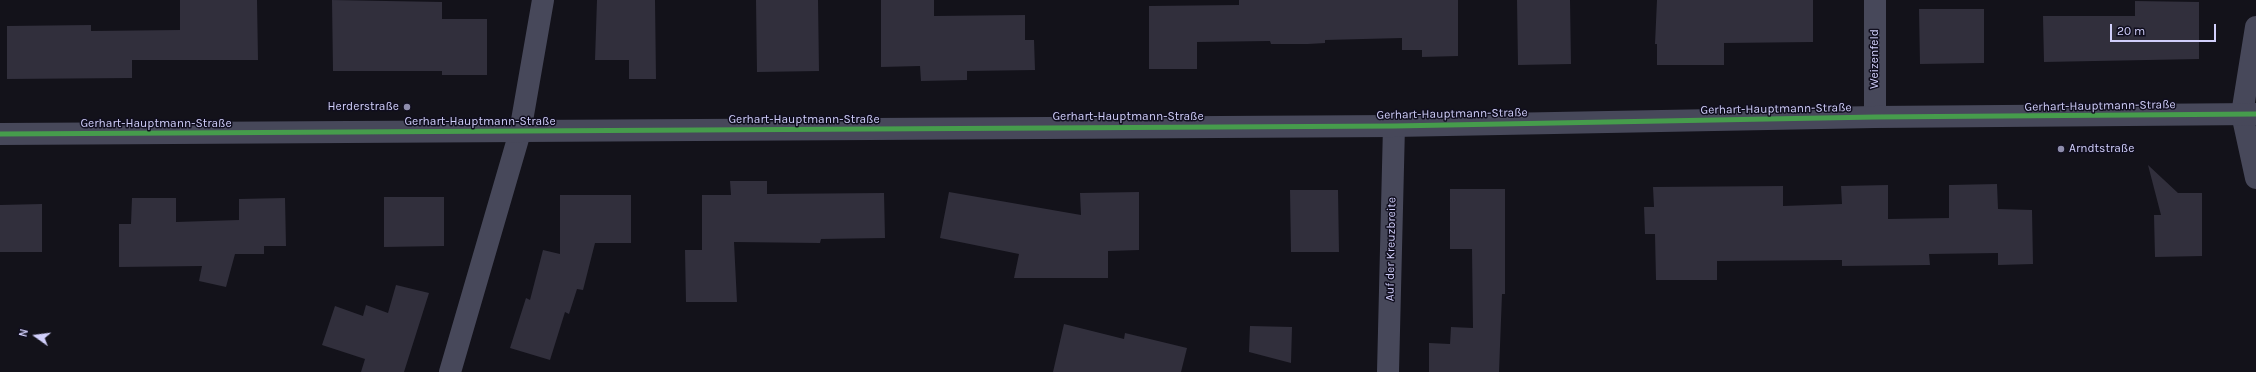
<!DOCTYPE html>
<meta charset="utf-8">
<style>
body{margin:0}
#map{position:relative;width:2256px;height:372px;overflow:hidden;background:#13121a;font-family:Karla,sans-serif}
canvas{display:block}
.north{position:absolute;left:16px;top:316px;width:40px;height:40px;-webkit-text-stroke:3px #100e1e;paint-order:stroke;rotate:284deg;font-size:11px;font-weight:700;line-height:16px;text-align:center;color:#d1cffb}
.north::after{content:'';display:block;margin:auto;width:14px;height:18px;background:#d1cffb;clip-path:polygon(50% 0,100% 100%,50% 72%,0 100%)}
.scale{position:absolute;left:2110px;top:24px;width:106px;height:18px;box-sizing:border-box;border:2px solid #d1cffb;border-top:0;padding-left:5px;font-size:12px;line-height:14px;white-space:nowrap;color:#d1cffb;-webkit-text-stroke:3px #100e1e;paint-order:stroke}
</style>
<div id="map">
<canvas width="2256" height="372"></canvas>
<div class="north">N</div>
<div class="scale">20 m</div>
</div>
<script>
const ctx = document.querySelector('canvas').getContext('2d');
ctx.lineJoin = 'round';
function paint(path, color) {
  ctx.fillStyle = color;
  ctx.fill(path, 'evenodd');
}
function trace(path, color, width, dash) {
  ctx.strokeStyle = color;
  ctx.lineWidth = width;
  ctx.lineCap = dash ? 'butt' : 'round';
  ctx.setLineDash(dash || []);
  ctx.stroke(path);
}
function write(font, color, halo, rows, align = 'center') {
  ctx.font = font + ' Karla,sans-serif';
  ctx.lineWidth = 3;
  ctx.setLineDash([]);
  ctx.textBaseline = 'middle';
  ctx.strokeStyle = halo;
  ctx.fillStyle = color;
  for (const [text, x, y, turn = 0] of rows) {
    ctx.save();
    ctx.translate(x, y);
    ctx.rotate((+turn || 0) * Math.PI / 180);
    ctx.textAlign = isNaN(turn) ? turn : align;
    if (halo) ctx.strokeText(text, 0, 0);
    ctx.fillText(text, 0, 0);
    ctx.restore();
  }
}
const building = new Path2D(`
 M 180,0 L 257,0 L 258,60 L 132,60 L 132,78 L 7,79 L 7,26 L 91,25 L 91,31 L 180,30 Z
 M 332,0 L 442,2 L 442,19 L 487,19 L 487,75 L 442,75 L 442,71 L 333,71 Z
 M 597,0 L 655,0 L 656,79 L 629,79 L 629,60 L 595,60 Z
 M 756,0 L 818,0 L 819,71 L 757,72 Z
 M 881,0 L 934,0 L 934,16 L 1025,15 L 1025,40 L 1034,40 L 1035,70 L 967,71 L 967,80 L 921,81 L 920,66 L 881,67 Z
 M 1239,0 L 1458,0 L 1458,56 L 1422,57 L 1422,50 L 1402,50 L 1402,38 L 1325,40 L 1325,43 L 1308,44 L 1271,44 L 1270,41 L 1197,42 L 1197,69 L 1149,69 L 1149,6 L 1239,5 Z
 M 1517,0 L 1570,0 L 1571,64 L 1518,65 Z
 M 1657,0 L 1813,0 L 1813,42 L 1724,43 L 1724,65 L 1657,65 L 1657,44 L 1655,44 Z
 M 2135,1 L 2199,2 L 2199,59 L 2044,62 L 2043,16 L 2135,16 Z
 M 1919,9 L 1984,9 L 1984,63 L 1920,64 Z
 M 2148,165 L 2178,193 L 2202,193 L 2202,256 L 2155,257 L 2154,215 L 2161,215 Z
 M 730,181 L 767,181 L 767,194 L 884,193 L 885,238 L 821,239 L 820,243 L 734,242 L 737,302 L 686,302 L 685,250 L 702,250 L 702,195 L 731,195 Z
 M 1997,184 L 1998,209 L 2032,210 L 2033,264 L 1998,265 L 1998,253 L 1929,254 L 1930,265 L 1842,266 L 1842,260 L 1717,261 L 1717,280 L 1656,280 L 1655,234 L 1645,234 L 1644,207 L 1654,207 L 1653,187 L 1783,186 L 1783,206 L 1842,204 L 1841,186 L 1888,185 L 1888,219 L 1949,218 L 1949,185 Z
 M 1450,189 L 1505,189 L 1505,294 L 1502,294 L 1499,372 L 1429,372 L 1429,343 L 1450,344 L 1451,327 L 1473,328 L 1472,249 L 1450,249 Z
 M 1290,190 L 1338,190 L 1339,252 L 1291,252 Z
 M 949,192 L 1081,215 L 1080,193 L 1139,192 L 1139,250 L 1108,251 L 1108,278 L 1014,278 L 1019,254 L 940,238 Z
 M 560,195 L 631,195 L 631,243 L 595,243 L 583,290 L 577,289 L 569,314 L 565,312 L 550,360 L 510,348 L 526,298 L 530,300 L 543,250 L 560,254 Z
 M 384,197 L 444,197 L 444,246 L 384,247 Z
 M 132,198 L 176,198 L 176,222 L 239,220 L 239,199 L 285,198 L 286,246 L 264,246 L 264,254 L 235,254 L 226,287 L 199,281 L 202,266 L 119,267 L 119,224 L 131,224 Z
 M 42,204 L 42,252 L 0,252 L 0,205 Z
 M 396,285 L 429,293 L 404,372 L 361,372 L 365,359 L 322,345 L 335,306 L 363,316 L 366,305 L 388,313 Z
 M 1064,324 L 1124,339 L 1125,333 L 1187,348 L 1181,372 L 1053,372 Z
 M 1250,326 L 1292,327 L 1291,363 L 1249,352 Z`);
const minor = new Path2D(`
 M 1875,0 L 1875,117
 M 2256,27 L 2242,114 L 2256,178
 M 450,372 L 520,132 L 543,0
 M 1388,372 L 1394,126`);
const tertiary = new Path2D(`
 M 0,134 L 1394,126 L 1875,117 L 2256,114`);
const cycleway = new Path2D(`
 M 0,134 L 1394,126 L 1875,117 L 2256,114`);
const markers = [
 [407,107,4,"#8e8dac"],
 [2061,149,4,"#8e8dac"]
];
const streetNames = [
 ["Weizenfeld",1875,59,-90],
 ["Gerhart-Hauptmann-Straße",2100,106,-1],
 ["Gerhart-Hauptmann-Straße",1776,109,-1],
 ["Gerhart-Hauptmann-Straße",1452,114,-1],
 ["Gerhart-Hauptmann-Straße",1128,117],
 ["Gerhart-Hauptmann-Straße",804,120],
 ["Gerhart-Hauptmann-Straße",480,122],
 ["Gerhart-Hauptmann-Straße",156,124],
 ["Auf der Kreuzbreite",1391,249,-89]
];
const poiNames = [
 ["Herderstraße",399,107],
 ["Arndtstraße",2069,149,"left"]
];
paint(building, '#312f3c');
trace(minor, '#47485a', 22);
trace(tertiary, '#47485a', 22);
trace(cycleway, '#469c4c', 5);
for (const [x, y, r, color] of markers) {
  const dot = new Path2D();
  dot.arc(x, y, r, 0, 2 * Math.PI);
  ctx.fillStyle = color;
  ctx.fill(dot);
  trace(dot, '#100e1e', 1.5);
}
write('12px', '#d1cffb', '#100e1e', streetNames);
write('12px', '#d1cffb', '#100e1e', poiNames, 'right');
</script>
